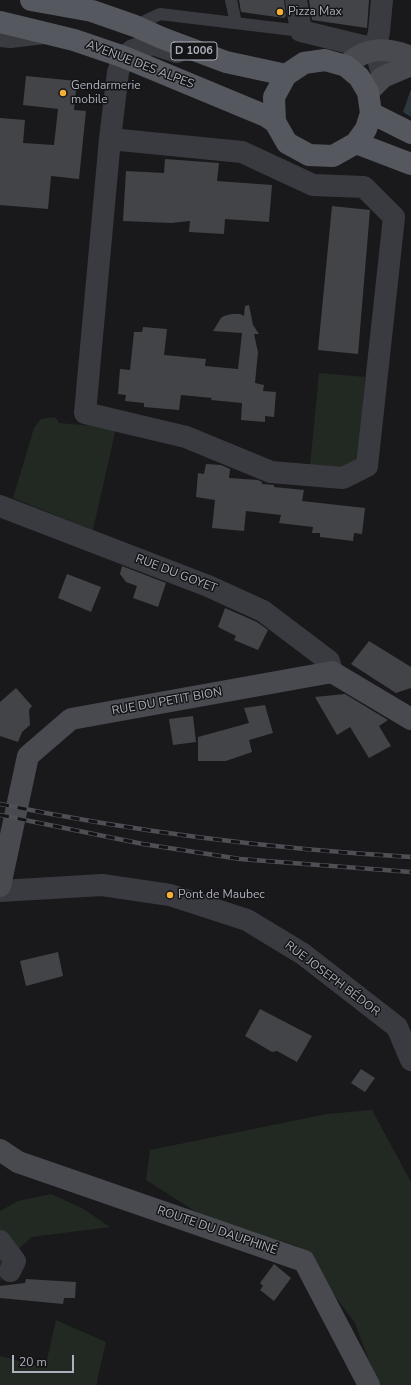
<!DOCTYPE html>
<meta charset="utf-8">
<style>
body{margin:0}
#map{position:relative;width:411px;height:1385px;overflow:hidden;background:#19191b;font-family:"Nunito Sans",sans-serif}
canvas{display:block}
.scale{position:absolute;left:12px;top:1355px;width:62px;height:18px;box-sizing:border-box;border:2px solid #abb0bb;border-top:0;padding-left:5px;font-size:12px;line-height:14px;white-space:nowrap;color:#abb0bb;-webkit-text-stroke:3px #141416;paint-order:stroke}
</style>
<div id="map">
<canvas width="411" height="1385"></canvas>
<div class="scale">20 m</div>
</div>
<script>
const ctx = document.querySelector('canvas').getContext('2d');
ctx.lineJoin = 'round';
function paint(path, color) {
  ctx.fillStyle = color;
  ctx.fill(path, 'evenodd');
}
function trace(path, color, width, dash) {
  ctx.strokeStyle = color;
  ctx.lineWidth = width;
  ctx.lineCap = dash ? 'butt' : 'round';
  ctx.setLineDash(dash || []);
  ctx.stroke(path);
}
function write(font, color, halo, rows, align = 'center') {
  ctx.font = font + ' "Nunito Sans",sans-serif';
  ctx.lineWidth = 3;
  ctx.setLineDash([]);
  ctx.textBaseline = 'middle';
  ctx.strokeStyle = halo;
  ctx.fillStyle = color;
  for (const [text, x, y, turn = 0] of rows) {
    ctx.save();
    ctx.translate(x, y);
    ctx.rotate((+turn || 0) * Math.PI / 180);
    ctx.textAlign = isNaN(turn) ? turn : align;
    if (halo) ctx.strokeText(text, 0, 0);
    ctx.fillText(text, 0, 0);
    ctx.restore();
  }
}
const green = new Path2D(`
 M 319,373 L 365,377 L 357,470 L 310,466 Z
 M 55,417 L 59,423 L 116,428 L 93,530 L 13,498 L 34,428 L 41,419 Z
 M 372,1110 L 411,1182 L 411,1385 L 378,1385 L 355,1323 L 297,1246 L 201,1215 L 146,1180 L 150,1150 L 327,1114 Z
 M 51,1194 L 82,1208 L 110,1227 L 32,1237 L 7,1259 L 0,1282 L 0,1211 L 18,1201 Z
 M 56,1320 L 106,1342 L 98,1376 L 97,1385 L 0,1385 L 0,1356 L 45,1368 Z`);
const water = new Path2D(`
 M 411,89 L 411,117 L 403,112 Z`);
const building = new Path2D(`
 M 239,0 L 284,0 L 286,16 L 284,18 L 241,12 Z
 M 309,0 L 369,0 L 367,28 L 312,20 Z
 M 26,76 L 77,81 L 74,110 L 86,111 L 79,179 L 51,176 L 48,209 L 0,205 L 0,118 L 25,120 L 23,143 L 54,145 L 58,109 L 23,105 Z
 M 165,159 L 219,163 L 217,181 L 272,185 L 269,222 L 225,219 L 224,234 L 189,232 L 190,221 L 171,223 L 123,221 L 126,171 L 164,173 Z
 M 332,206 L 370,210 L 358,354 L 318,350 Z
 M 249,305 L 253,325 L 259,334 L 254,334 L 258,352 L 255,383 L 264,385 L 263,391 L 276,392 L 274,417 L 265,416 L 265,422 L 241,420 L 242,403 L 211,400 L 212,398 L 181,395 L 179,410 L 144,407 L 144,403 L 125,401 L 126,395 L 118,394 L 120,369 L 130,370 L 134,332 L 142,332 L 143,327 L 167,329 L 164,355 L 206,359 L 205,366 L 238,369 L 242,333 L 213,331 L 221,318 L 224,316 L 232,314 L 240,314 L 244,316 L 245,306 Z
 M 206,464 L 221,465 L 230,469 L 229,478 L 258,480 L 262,482 L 262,484 L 274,485 L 274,487 L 304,490 L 302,501 L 365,508 L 362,534 L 354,533 L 353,541 L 320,537 L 320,533 L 312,533 L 313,527 L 279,523 L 281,515 L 246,511 L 244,531 L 212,528 L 215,500 L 196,497 L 198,473 L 204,474 Z
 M 122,566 L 166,583 L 158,607 L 133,598 L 137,586 L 126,582 L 120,574 Z
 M 67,574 L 101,587 L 91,612 L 58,598 Z
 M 225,608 L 257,622 L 268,630 L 258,650 L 234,640 L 236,636 L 218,627 Z
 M 369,641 L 411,667 L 411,688 L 396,693 L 351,664 Z
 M 16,688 L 32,706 L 29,710 L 30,725 L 22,732 L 18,742 L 0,736 L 0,702 Z
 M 345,694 L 388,720 L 379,726 L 391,746 L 369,758 L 350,727 L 337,735 L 315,697 Z
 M 265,705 L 273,733 L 249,740 L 252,752 L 226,761 L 198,761 L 198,737 L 249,723 L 244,708 Z
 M 193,716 L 196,742 L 173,745 L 169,719 Z
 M 58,952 L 63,976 L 26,986 L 20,961 Z
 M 260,1009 L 312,1036 L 297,1062 L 277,1051 L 272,1052 L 245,1036 Z
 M 361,1069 L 375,1078 L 365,1092 L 351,1083 Z
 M 274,1264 L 291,1278 L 274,1301 L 260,1290 L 263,1286 L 260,1283 Z
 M 26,1279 L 76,1282 L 75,1298 L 64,1298 L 63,1304 L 0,1298 L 0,1286 L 25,1283 Z`);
const lane = new Path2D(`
 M 231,0 L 236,23
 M 135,26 L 160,14 L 301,31`);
const street = new Path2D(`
 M 296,0 L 301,31 L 375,49
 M 382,0 L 379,32 L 375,49 L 383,77
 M 0,36 L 10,37 L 44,33
 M 110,139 L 242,152 L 313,185 L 364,187 L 394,217 L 367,466 L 343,478 L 271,472 L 186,437 L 85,413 L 110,139 L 118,72 L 124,57 L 133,50 L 153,44 L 177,52
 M 0,506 L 208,586 L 263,611 L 329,661 L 332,672
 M 0,891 L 102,885 L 170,895 L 247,920 L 303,954 L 397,1027 L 411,1060
 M 0,1241 L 15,1261 L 10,1271`);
const secondary = new Path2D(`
 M 346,66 C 365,46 387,47 411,57
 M 368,92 L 383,77 L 411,65
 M 0,886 L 28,756 L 71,719 L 332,672 L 411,719
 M 0,1150 L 18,1162 L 304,1261 L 369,1385`);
const primary = new Path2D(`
 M 31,0 L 92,11 L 135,26 L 162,38 L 226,62 L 286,75 L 304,63 L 325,60 L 346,66 L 359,77 L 368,92 L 371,113 L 366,129 L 356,143 L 333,156 L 309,155 L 287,143 L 275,122 L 274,97 L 286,75
 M 0,22 L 74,40 L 124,57 L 266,116 L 275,122
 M 371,113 L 411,133
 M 356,143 L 411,164`);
const rail = new Path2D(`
 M 0,804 C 135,832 273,849 411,857
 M 0,815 L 143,844 L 240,859 L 411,872`);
const markers = [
 [280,12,4,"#f5b037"],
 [63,93,4,"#f5b037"],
 [170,895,4,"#f5b037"]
];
const shields = [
 [194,51,46]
];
const shieldNames = [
 ["D 1006",194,51]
];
const poiNames = [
 ["Pizza Max",288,12],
 ["Gendarmerie",71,86],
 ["mobile",71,100],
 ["Pont de Maubec",178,895]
];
const streetNames = [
 ["AVENUE DES ALPES",140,65,21],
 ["RUE DU GOYET",176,574,21],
 ["RUE DU PETIT BION",167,702,-10],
 ["RUE JOSEPH BÉDOR",332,979,37],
 ["ROUTE DU DAUPHINÉ",217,1231,19]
];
paint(green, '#212922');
paint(water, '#2e3840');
paint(building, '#434448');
trace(lane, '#3a3b40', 12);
trace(street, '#3a3b40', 22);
trace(secondary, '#484a50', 22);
trace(primary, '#56585f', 22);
trace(rail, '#4d4f55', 4.5);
trace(rail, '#141416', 3, [9]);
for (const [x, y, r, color] of markers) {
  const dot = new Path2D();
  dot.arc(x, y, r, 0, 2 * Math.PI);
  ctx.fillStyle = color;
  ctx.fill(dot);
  trace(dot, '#141416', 1.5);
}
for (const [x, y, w] of shields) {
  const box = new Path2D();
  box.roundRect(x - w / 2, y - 9, w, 18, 3);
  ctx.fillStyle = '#141416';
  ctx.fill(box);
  trace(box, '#abb0bb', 1);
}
write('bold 11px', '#abb0bb', null, shieldNames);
write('12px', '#abb0bb', '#141416', poiNames, 'left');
write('12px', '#abb0bb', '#141416', streetNames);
</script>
